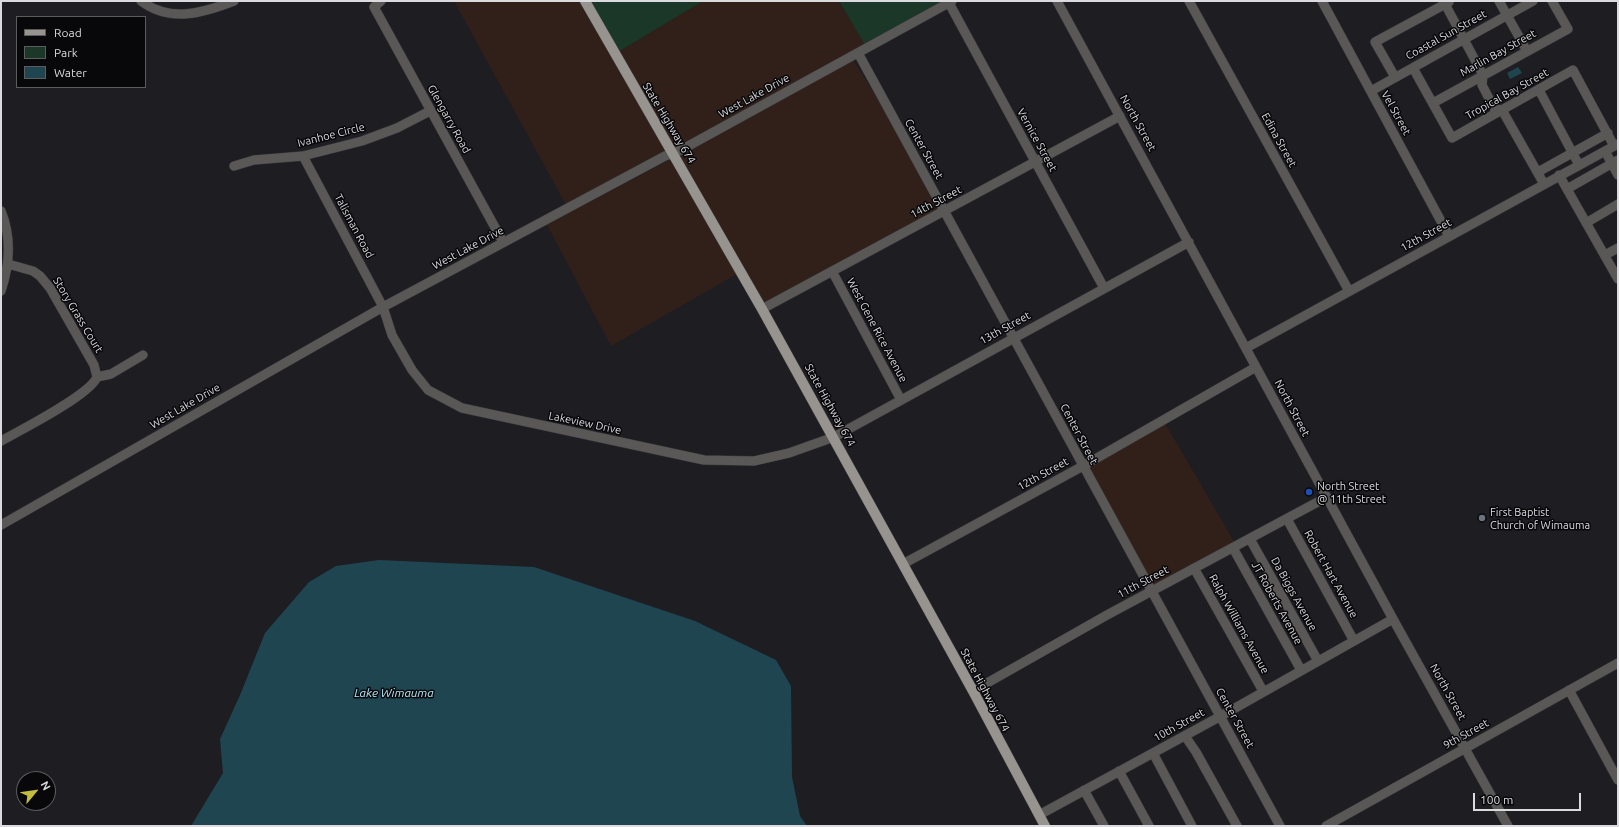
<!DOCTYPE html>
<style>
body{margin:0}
#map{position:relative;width:1619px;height:827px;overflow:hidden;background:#1d1d22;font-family:Ubuntu,sans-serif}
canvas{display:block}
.frame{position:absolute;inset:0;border:2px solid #dbdbdf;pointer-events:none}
.legend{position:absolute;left:16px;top:16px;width:130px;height:72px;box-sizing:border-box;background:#08080a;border:1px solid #5c5c5f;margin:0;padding:5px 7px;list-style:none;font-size:12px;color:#dbdbdf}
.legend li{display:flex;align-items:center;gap:8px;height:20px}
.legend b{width:20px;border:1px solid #5c5c5f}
.north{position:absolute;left:16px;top:771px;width:40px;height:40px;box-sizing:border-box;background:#08080a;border:1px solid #5c5c5f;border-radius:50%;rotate:61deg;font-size:11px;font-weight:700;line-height:16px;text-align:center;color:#dbdbdf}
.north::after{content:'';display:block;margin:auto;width:14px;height:18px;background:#c3bd3f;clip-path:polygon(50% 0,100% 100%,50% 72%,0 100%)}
.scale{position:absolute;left:1473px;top:793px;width:108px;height:18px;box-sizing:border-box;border:2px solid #dbdbdf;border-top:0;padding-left:5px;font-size:12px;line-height:14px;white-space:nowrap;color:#dbdbdf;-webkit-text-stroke:3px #08080a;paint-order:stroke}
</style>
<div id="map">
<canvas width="1619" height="827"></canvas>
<div class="frame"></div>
<ul class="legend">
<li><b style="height:5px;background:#97938f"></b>Road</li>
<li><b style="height:11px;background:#1b3727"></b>Park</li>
<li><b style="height:11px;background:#1f4550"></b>Water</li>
</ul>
<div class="north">N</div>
<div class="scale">100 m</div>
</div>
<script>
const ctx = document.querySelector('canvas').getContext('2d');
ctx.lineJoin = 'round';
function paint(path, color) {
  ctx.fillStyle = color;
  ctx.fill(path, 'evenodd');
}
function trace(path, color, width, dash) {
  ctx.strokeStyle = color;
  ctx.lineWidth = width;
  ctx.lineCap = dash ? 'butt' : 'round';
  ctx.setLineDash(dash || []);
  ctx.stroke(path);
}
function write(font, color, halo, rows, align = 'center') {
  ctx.font = font + ' Ubuntu,sans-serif';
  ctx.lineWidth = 3;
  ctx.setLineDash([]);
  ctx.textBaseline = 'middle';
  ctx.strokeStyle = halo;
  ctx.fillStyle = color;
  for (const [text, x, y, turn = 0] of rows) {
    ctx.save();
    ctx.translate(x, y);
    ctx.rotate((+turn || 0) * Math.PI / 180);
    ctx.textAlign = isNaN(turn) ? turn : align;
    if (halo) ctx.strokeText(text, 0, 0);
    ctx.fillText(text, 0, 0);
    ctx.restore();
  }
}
const commercial = new Path2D(`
 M 454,1 L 580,1 L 668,152 L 566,205 Z
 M 703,1 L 839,1 L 865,45 L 675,149 L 618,52 Z
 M 856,58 L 854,61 L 890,119 L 939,209 L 764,304 L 679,155 Z
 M 671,159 L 737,274 L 611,346 L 547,225 Z
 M 1165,423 L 1235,543 L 1153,585 L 1088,467 Z`);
const green = new Path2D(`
 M 590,1 L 703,1 L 618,52 Z
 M 839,1 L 943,1 L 865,45 Z`);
const water = new Path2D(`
 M 1518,67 L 1522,73 L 1510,79 L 1507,73 Z
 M 379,560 L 534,567 L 695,621 L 776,660 L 791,686 L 792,777 L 800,816 L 807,826 L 191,826 L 223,773 L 220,739 L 240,695 L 265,633 L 309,582 L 336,566 Z`);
const minor = new Path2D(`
 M 141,1 C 170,23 203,13 234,1
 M 381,1 L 374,7 L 503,242
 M 1057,1 L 1393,619 L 1508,826
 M 1189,1 L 1349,291
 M 1322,1 L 1449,236
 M 1499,1 L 1527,51
 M 949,3 L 1104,288
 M 1445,4 L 1483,75 L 1482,85 L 1494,108 L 1502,110 L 1544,184
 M 858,53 L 1280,826
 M 1413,68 L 1452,138 L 1573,70 L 1614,146
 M 1395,77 L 1375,42 L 1449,2
 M 1539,90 L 1579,165
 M 1371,91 L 1533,1
 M 1433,103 L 1568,29 L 1552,1
 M 1605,151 L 1618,175
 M 303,156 L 383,307 L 392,335 L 412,370 L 428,390 L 462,408 L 704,460 L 754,461 L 789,453 L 834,437 L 1189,242
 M 234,166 L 254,160 L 303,156 L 362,141 L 397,128 L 430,111
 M 1538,172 L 1608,133
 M 1559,175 L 1618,279
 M 1567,189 L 1618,160
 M 1,211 C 12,238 10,264 1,291
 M 1586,223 L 1618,204
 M 1605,255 L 1618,248
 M 8,264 L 33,271 L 40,276 L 50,288 L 94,365 L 97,377
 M 832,271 L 901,400
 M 762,309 L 1120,116
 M 1246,348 L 1618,144
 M 97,377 L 111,374 L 143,355
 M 1,441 C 21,430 90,395 97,377
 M 1287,519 L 1354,641
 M 1,525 L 383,307 L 665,156 L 681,150 L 952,1
 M 1250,539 L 1318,661
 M 1233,548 L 1301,670
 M 903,564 L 1083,466 L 1256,367
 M 1194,568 L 1263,691
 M 1569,690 L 1618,780
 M 973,691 L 1107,615 L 1327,497
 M 1185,736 L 1196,752 L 1237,826
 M 1153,753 L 1192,826
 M 1119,771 L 1149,826
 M 1084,790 L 1104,826
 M 1039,815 L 1221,716 L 1393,619
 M 1326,826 L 1618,663`);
const major = new Path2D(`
 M 585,1 L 762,309 L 973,691 L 1045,826`);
const markers = [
 [1309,492,4,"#1a4fb4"],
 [1482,518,4,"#6b7280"]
];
const streetNames = [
 ["Coastal Sun Street",1446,35,-29],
 ["Marlin Bay Street",1498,53,-29],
 ["Tropical Bay Street",1507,94,-29],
 ["West Lake Drive",754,96,-29],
 ["Vel Street",1396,113,61],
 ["Glengarry Road",449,119,61],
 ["State Highway 674",669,123,59],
 ["North Street",1138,123,61],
 ["Ivanhoe Circle",331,135,-14],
 ["Vernice Street",1037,140,61],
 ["Edina Street",1279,140,61],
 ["Center Street",924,149,61],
 ["14th Street",936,202,-28],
 ["Talisman Road",354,226,62],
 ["12th Street",1426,235,-29],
 ["West Lake Drive",468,248,-28],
 ["Story Grass Court",78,315,59],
 ["13th Street",1005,328,-29],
 ["West Gene Rice Avenue",877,330,62],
 ["State Highway 674",830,405,61],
 ["West Lake Drive",185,406,-30],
 ["North Street",1292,408,62],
 ["Lakeview Drive",585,423,12],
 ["Center Street",1079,434,62],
 ["12th Street",1043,474,-29],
 ["Robert Hart Avenue",1331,574,61],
 ["11th Street",1143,582,-28],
 ["Da Biggs Avenue",1294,594,61],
 ["JT Roberts Avenue",1277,603,61],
 ["Ralph Williams Avenue",1239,624,61],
 ["State Highway 674",985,690,62],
 ["North Street",1448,692,61],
 ["Center Street",1235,718,61],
 ["10th Street",1179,725,-29],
 ["9th Street",1466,734,-29]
];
const poiNames = [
 ["North Street",1317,486],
 ["@ 11th Street",1317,499],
 ["First Baptist",1490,512],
 ["Church of Wimauma",1490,525]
];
const waterNames = [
 ["Lake Wimauma",394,693]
];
paint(commercial, '#312019');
paint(green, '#1b3727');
paint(water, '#1f4550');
trace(minor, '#38383c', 10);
trace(major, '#38383c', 11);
trace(minor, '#5a5856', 9);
trace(major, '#97938f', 10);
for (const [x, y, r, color] of markers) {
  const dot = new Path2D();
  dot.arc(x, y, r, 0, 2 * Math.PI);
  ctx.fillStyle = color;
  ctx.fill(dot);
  trace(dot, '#08080a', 1.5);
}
write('11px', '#dbdbdf', '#08080a', streetNames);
write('11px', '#dbdbdf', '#08080a', poiNames, 'left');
write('italic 12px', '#b0e8f9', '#08080a', waterNames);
</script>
